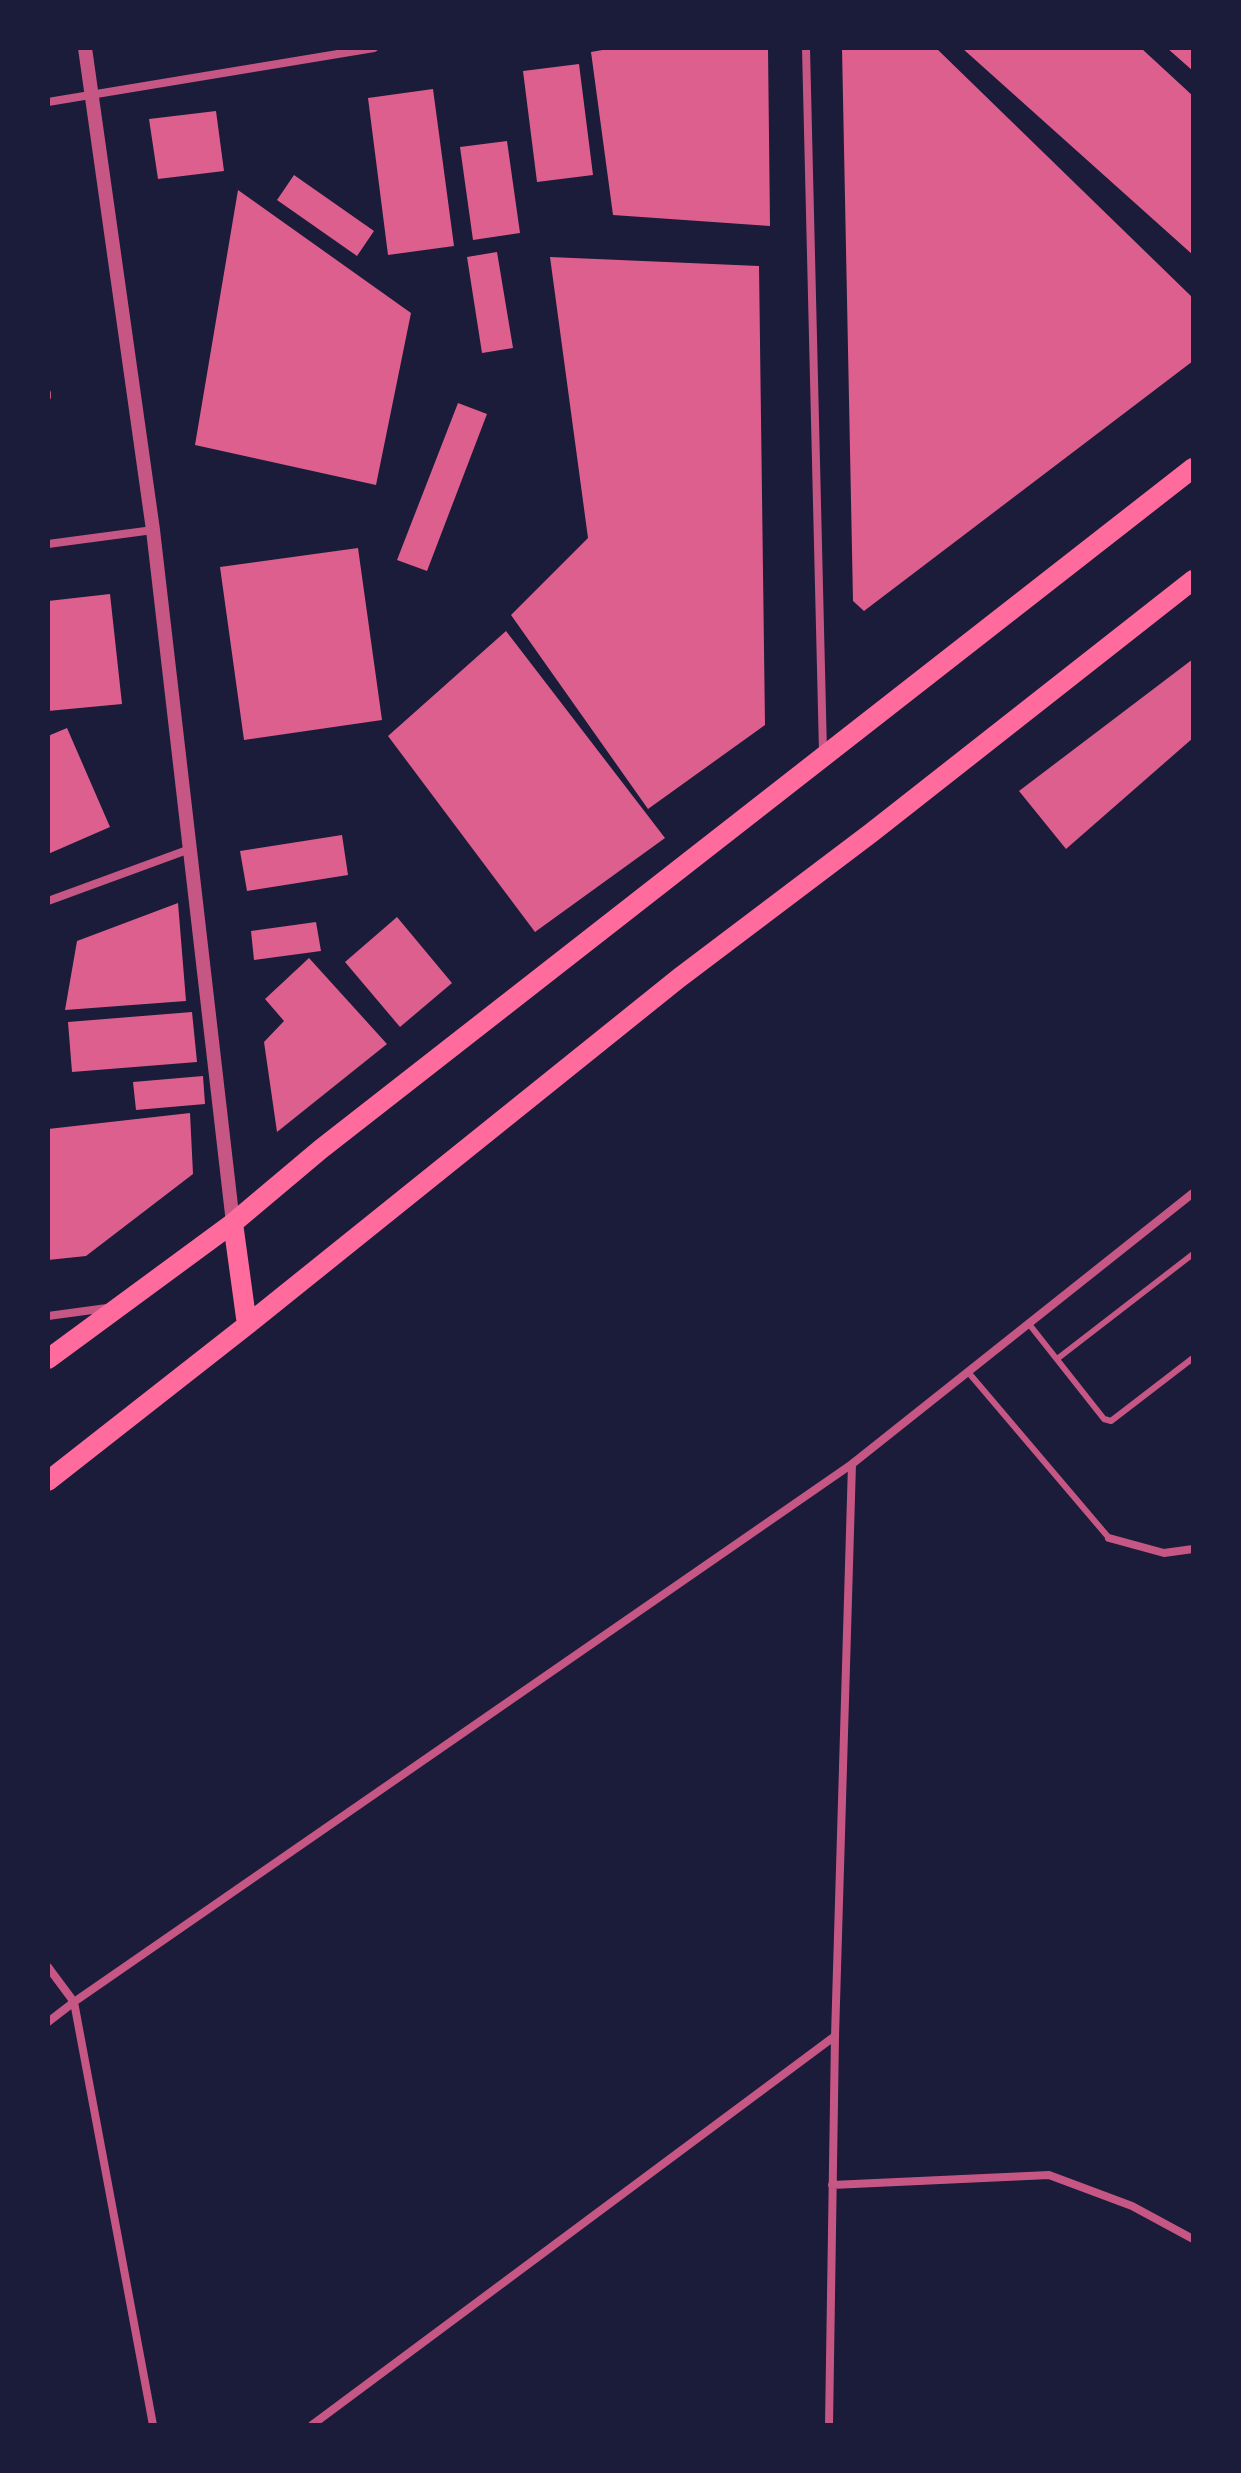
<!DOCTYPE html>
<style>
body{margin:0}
#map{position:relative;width:1241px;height:2473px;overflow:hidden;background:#1b1b3a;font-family:Manrope,sans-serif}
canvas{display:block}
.frame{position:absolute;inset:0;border:50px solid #1b1b3a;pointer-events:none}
</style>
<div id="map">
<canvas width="1241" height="2473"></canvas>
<div class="frame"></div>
</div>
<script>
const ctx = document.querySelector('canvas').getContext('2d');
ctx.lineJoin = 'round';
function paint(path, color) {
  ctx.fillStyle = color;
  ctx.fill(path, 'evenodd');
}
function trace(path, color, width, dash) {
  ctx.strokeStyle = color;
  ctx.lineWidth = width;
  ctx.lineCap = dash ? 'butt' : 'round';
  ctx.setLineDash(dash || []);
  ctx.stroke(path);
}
const building = new Path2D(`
 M 614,48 L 768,48 L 770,226 L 613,215 L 591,52 Z
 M 842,48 L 936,48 L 1193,298 L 1193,361 L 864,611 L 853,601 Z
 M 962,48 L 1141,48 L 1193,96 L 1193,255 Z
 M 1167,48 L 1193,48 L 1193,71 Z
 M 579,64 L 593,175 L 537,182 L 523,71 Z
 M 433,89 L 454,246 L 388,255 L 368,98 Z
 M 216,111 L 224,171 L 158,179 L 149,119 Z
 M 507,141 L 520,233 L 473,240 L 460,147 Z
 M 294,175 L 374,231 L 357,256 L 277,200 Z
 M 238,190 L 411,313 L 376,485 L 195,445 Z
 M 497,252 L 513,348 L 482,353 L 467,257 Z
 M 550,257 L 759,266 L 765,725 L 648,809 L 511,615 L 588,538 Z
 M 458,403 L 487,414 L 427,571 L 397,560 Z
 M 358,548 L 382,720 L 244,740 L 220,567 Z
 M 110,594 L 122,704 L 48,711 L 48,601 Z
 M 506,631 L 665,838 L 535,932 L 388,736 Z
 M 1193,659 L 1193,738 L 1066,849 L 1019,791 Z
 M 67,728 L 110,827 L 48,854 L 48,736 Z
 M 342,835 L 348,875 L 247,891 L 240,851 Z
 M 178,903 L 186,1001 L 65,1010 L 77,941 Z
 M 397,917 L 452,983 L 400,1027 L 345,962 Z
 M 316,922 L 321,951 L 254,960 L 251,931 Z
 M 309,958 L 387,1044 L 277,1132 L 264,1042 L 284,1021 L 265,999 Z
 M 192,1012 L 197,1062 L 72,1072 L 68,1022 Z
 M 203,1076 L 205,1104 L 136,1110 L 133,1082 Z
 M 190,1113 L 193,1174 L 86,1256 L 48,1260 L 48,1129 Z`);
const service = new Path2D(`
 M 48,393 L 48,397
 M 1029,1324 L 1104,1419 L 1111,1421 L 1193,1358
 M 1057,1359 L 1193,1254
 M 968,1372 L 1109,1538`);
const minor = new Path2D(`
 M 806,48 L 823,752
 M 48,102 L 374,48
 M 48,544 L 153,530
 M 48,901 L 190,849
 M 48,1316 L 107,1308
 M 1109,1538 L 1164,1553 L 1193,1549
 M 48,1967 L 74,2002 L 153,2425
 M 48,2022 L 74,2002 L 852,1464 L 1193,1193
 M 832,2185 L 1049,2175 L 1132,2206 L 1193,2239
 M 312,2425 L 835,2036
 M 829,2425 L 835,2036 L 852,1464`);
const tertiary = new Path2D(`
 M 85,48 L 153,530 L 233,1223`);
const primary = new Path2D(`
 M 233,1223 L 247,1325
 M 48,1359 L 233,1223 L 321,1149 L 1193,468
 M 48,1481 L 247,1325 L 679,978 L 871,833 L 1193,580`);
paint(building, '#dd5f8e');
trace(service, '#c65784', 6);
trace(minor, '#c65784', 8);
trace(tertiary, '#c65784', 14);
trace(primary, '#ff6b9d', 20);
</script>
